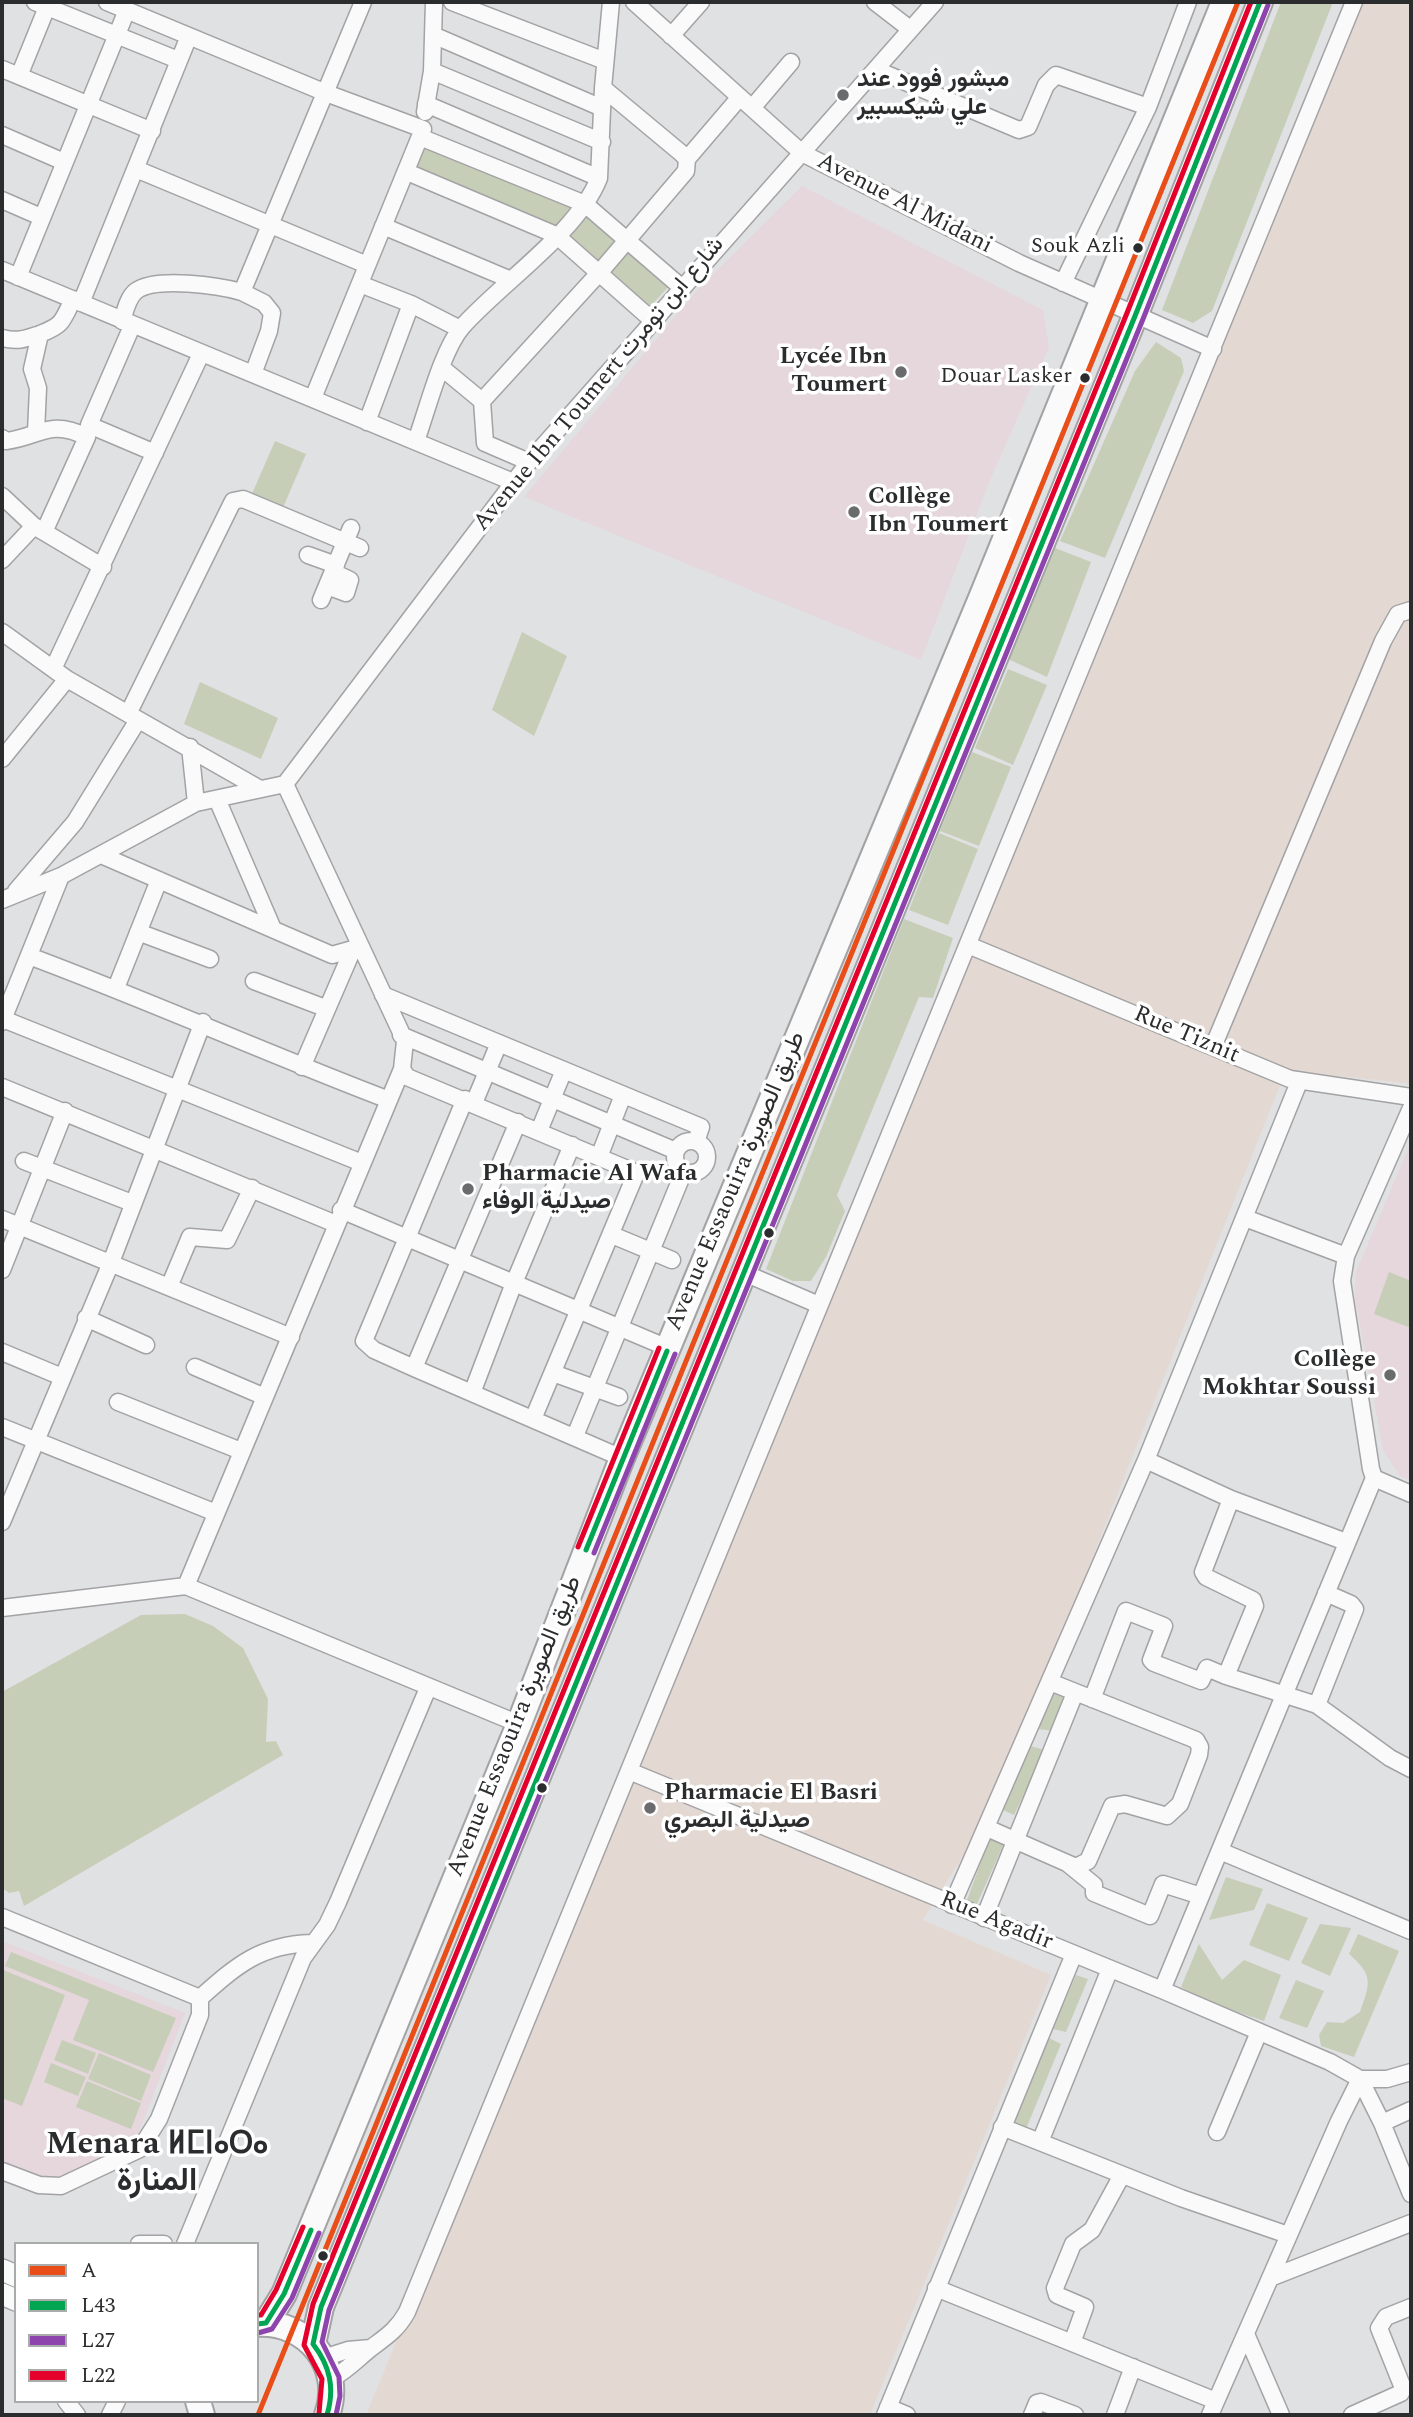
<!DOCTYPE html>
<meta charset="utf-8">
<style>
body{margin:0}
#map{position:relative;width:1413px;height:2417px;overflow:hidden;background:#e0e1e3;font-family:Spectral,serif}
canvas{display:block}
.frame{position:absolute;inset:0;border:4px solid #2b2c2d;pointer-events:none}
.legend{position:absolute;left:14px;top:2242px;width:245px;height:161px;box-sizing:border-box;background:#fff;border:2px solid #aaabab;margin:0;padding:9px 12px;list-style:none;font-size:21px;color:#2b2c2d}
.legend li{display:flex;align-items:center;gap:14px;height:35px}
.legend b{width:35px;border:2px solid #aaabab}
</style>
<div id="map">
<canvas width="1413" height="2417"></canvas>
<div class="frame"></div>
<ul class="legend">
<li><b style="height:9px;background:#e94e19"></b>A</li>
<li><b style="height:9px;background:#00a651"></b>L43</li>
<li><b style="height:9px;background:#8e44ad"></b>L27</li>
<li><b style="height:9px;background:#e4002b"></b>L22</li>
</ul>
</div>
<script>
const ctx = document.querySelector('canvas').getContext('2d');
ctx.lineJoin = 'round';
function paint(path, color) {
  ctx.fillStyle = color;
  ctx.fill(path, 'evenodd');
}
function trace(path, color, width, dash) {
  ctx.strokeStyle = color;
  ctx.lineWidth = width;
  ctx.lineCap = dash ? 'butt' : 'round';
  ctx.setLineDash(dash || []);
  ctx.stroke(path);
}
function write(font, color, halo, rows, align = 'center') {
  ctx.font = font + ' Spectral,Vazirmatn,"Noto Sans Tifinagh",serif';
  ctx.lineWidth = 7;
  ctx.setLineDash([]);
  ctx.textBaseline = 'middle';
  ctx.strokeStyle = halo;
  ctx.fillStyle = color;
  for (const [text, x, y, turn = 0] of rows) {
    ctx.save();
    ctx.translate(x, y);
    ctx.rotate((+turn || 0) * Math.PI / 180);
    ctx.textAlign = isNaN(turn) ? turn : align;
    if (halo) ctx.strokeText(text, 0, 0);
    ctx.fillText(text, 0, 0);
    ctx.restore();
  }
}
const industrial = new Path2D(`
 M 1361,2 L 1411,2 L 1411,1084 L 1286,1070 L 1028,1720 L 983,1824 L 923,1920 L 1051,1975 L 870,2415 L 366,2415 Z`);
const education = new Path2D(`
 M 802,186 L 1043,310 L 1049,347 L 990,480 L 921,660 L 524,497 L 698,289 Z
 M 1411,1142 L 1411,1480 L 1400,1476 L 1383,1450 L 1355,1299 L 1356,1272 Z
 M 2,1941 L 185,2013 L 136,2139 L 53,2183 L 2,2167 Z`);
const green = new Path2D(`
 M 1281,2 L 1333,2 L 1212,311 L 1193,323 L 1162,310 Z
 M 424,139 L 578,206 L 555,231 L 413,170 Z
 M 584,212 L 621,241 L 603,269 L 564,235 Z
 M 629,248 L 669,286 L 648,309 L 609,272 Z
 M 1156,342 L 1181,358 L 1184,371 L 1105,558 L 1060,541 L 1135,371 Z
 M 275,441 L 306,454 L 282,510 L 251,496 Z
 M 1050,546 L 1091,562 L 1047,677 L 1008,659 Z
 M 522,632 L 567,656 L 534,736 L 492,710 Z
 M 1008,669 L 1047,685 L 1013,765 L 975,748 Z
 M 200,682 L 278,718 L 261,759 L 184,724 Z
 M 972,752 L 1011,767 L 979,846 L 940,831 Z
 M 939,833 L 978,849 L 948,925 L 909,910 Z
 M 904,919 L 953,938 L 933,998 L 919,997 L 837,1195 L 845,1211 L 826,1257 L 811,1281 L 793,1281 L 766,1269 Z
 M 1389,1272 L 1411,1281 L 1411,1328 L 1374,1314 Z
 M 185,1614 L 213,1626 L 243,1648 L 268,1699 L 266,1742 L 276,1741 L 283,1755 L 24,1906 L 19,1891 L 9,1893 L 2,1888 L 2,1692 L 141,1615 Z
 M 1055,1689 L 1065,1699 L 1053,1731 L 1038,1729 Z
 M 1030,1746 L 1045,1750 L 1014,1815 L 1003,1810 Z
 M 990,1837 L 1005,1841 L 977,1904 L 966,1903 Z
 M 1226,1877 L 1263,1889 L 1254,1910 L 1209,1920 Z
 M 1267,1903 L 1308,1918 L 1289,1961 L 1249,1945 Z
 M 1320,1924 L 1351,1928 L 1330,1976 L 1301,1963 Z
 M 1358,1934 L 1399,1951 L 1354,2057 L 1321,2046 L 1319,2035 L 1327,2022 L 1343,2023 L 1360,2012 C 1370,1983 1374,1976 1349,1954 Z
 M 1199,1944 L 1222,1980 L 1244,1960 L 1281,1975 L 1264,2021 L 1210,2003 L 1181,1987 Z
 M 11,1952 L 176,2018 L 153,2072 L 73,2040 L 89,2000 L 5,1966 Z
 M 3,1970 L 65,1995 L 22,2106 L 2,2098 Z
 M 1076,1975 L 1088,1979 L 1066,2032 L 1053,2029 Z
 M 1296,1980 L 1324,1991 L 1307,2028 L 1279,2018 Z
 M 1049,2038 L 1061,2044 L 1026,2129 L 1012,2125 Z
 M 62,2040 L 96,2053 L 88,2074 L 54,2060 Z
 M 99,2053 L 151,2075 L 141,2101 L 88,2079 Z
 M 51,2063 L 86,2077 L 78,2096 L 44,2082 Z
 M 87,2081 L 141,2103 L 131,2129 L 76,2107 Z`);
const street = new Path2D(`
 M 35,2 L 178,60
 M 107,2 L 326,93 L 423,129 L 313,398
 M 452,2 L 605,61
 M 634,2 L 802,153 L 1019,263 L 1213,349
 M 875,2 L 910,29
 M 433,35 L 602,108
 M 671,36 L 701,2
 M 2,69 L 152,131
 M 877,70 L 1019,130 L 1028,127 L 1046,85 L 1056,75 L 1148,107
 M 432,71 L 602,142
 M 19,76 L 47,7
 M 426,104 L 599,178
 M 752,108 L 791,62
 M 425,112 L 432,71 L 434,2
 M 2,135 L 64,162
 M 420,137 L 585,204 L 681,287
 M 687,159 L 740,97
 M 136,169 L 367,265
 M 407,172 L 556,235 L 652,320
 M 2,200 L 41,217
 M 383,226 L 511,280
 M 2,270 L 513,482
 M 18,277 L 127,10
 M 1063,283 L 1148,107 L 1188,2
 M 360,284 L 411,304 L 460,329
 M 81,303 L 189,36
 M 122,321 C 125,311 128,297 136,291 C 156,276 220,286 242,292
 M 2,338 C 18,342 25,339 40,334 C 63,325 62,322 73,299
 M 442,368 L 482,401 L 600,272 L 686,171 L 687,159 L 681,153 L 603,88
 M 253,374 L 269,331 L 272,313 L 264,303 L 242,292 L 363,2
 M 482,401 L 485,443 L 529,462
 M 367,422 L 411,304
 M 89,425 L 155,453
 M 36,432 L 38,388 L 32,369 L 40,334
 M 87,437 L 89,425 L 132,326
 M 2,438 L 6,441 C 40,437 49,418 87,437 L 44,532
 M 416,441 C 427,411 442,350 462,327 C 501,283 578,232 599,178 L 603,88 L 611,2
 M 2,496 L 34,526 L 103,567
 M 308,555 L 336,565
 M 2,560 L 34,526
 M 327,586 L 346,593 L 350,580 L 333,572
 M 321,600 L 351,528
 M 2,632 L 67,679 L 260,789
 M 53,669 L 201,354
 M 128,714 L 233,501 L 243,499 L 360,548
 M 190,747 L 196,803
 M 2,759 L 67,679
 M 285,784 L 529,462 L 935,2
 M 217,799 L 273,929
 M 101,855 L 332,955 L 353,949
 M 16,891 L 75,822 L 138,720
 M 2,900 L 61,876 L 196,803 L 285,784
 M 138,932 L 210,959
 M 968,945 L 1290,1079 L 1411,1097
 M 29,956 C 150,1001 268,1054 389,1100
 M 254,981 L 325,1008
 M 116,988 L 159,880
 M 383,995 L 701,1127 L 696,1142
 M 3,1019 L 362,1163
 M 2,1022 L 61,876
 M 401,1035 L 676,1151
 M 1213,1047 L 1383,641 L 1398,614 L 1411,610
 M 302,1067 L 353,949 L 358,947
 M 402,1069 L 407,1077 L 632,1171 L 635,1176 L 533,1419
 M 2,1087 L 336,1224
 M 465,1099 L 364,1341 L 374,1350 L 414,1368 L 622,1458
 M 474,1103 L 499,1043
 M 1411,1108 L 1346,1256 L 1342,1281 L 1371,1469 L 1374,1478 L 1411,1494
 M 539,1131 L 564,1070
 M675 1157a16 16 0 1 1 32 0a16 16 0 1 1-32 0Z
 M 599,1157 L 623,1095
 M 24,1161 L 132,1203
 M 341,1210 L 668,1348
 M 1245,1218 L 1346,1256
 M 2,1219 L 291,1337
 M 612,1235 L 672,1260
 M 2,1270 L 65,1111
 M 742,1272 L 819,1305
 M 169,1287 L 190,1237 L 227,1240 L 252,1188
 M 86,1318 L 146,1345
 M 2,1352 L 62,1377
 M 195,1367 L 265,1397
 M 414,1368 L 518,1122
 M 553,1373 L 619,1397
 M 472,1393 L 514,1283 L 572,1145
 M 118,1402 L 241,1451
 M 2,1427 L 216,1513
 M 575,1436 L 684,1171
 M 1146,1460 L 1231,1499 L 1346,1542
 M 1231,1499 L 1203,1572 L 1206,1577 L 1253,1600 L 1255,1606 L 1226,1676 L 1317,1705 L 1355,1609 L 1351,1604 L 1326,1593
 M 2,1522 L 110,1265 L 203,1022
 M 186,1586 L 402,1069 L 405,1041 L 285,784
 M 2,1608 L 186,1586 L 519,1724
 M 1092,1699 L 1126,1611 L 1164,1626 L 1151,1660 L 1154,1663 L 1201,1681 L 1207,1668 L 1226,1676
 M 1317,1705 L 1390,1758 L 1411,1769
 M 629,1771 L 1162,1990 L 1330,2062 L 1360,2079 L 1387,2079 L 1411,2072
 M 987,1828 L 1076,1867 L 1088,1861 L 1112,1806 L 1125,1804 L 1167,1816 L 1180,1804 L 1199,1755 L 1200,1747 L 1196,1740 L 1050,1682
 M 1220,1851 L 1411,1931
 M 1067,1863 L 1094,1885 L 1094,1893 L 1150,1916 L 1163,1884 L 1201,1896
 M 952,1905 L 1146,1460 L 1299,1082
 M 2,1917 L 200,1998
 M 984,1918 L 1075,1693
 M 1162,1990 L 1374,1478
 M 200,1998 C 237,1965 260,1945 311,1943
 M 1360,2079 L 1382,2123 L 1411,2194
 M 1382,2123 L 1411,2110
 M 1002,2127 L 1181,2198 L 1288,2235
 M 1217,2132 L 1259,2032
 M 1040,2142 L 1110,1969
 M 2,2171 L 39,2185 L 61,2186 L 140,2149 L 159,2119 L 200,2015 L 200,1998
 M 139,2244 L 164,2244
 M 185,2244 L 303,1958 L 327,1925 L 338,1902 L 428,1688
 M 1270,2278 L 1411,2223
 M 936,2288 L 1216,2401
 M 1246,2334 L 1281,2415
 M 1072,2343 L 1085,2307 L 1057,2295 L 1055,2288 L 1073,2244 L 1092,2230 L 1122,2175
 M 323,2358 L 348,2350 L 371,2348
 M 331,2379 C 349,2369 356,2360 371,2348 C 387,2336 397,2330 407,2312 L 1354,2
 M 66,2401 L 77,2415
 M 888,2407 L 907,2415
 M 110,2415 L 117,2401
 M 885,2415 L 1074,1954
 M 1032,2415 L 1037,2403 L 1041,2402 L 1075,2415
 M 1115,2415 L 1133,2367
 M 1210,2415 L 1339,2121 L 1360,2079
 M 1352,2415 L 1401,2393 L 1403,2388 L 1379,2328 L 1386,2317 L 1411,2307`);
const secondary = new Path2D(`
 M 2,2270 L 16,2276
 M 2,2294 L 16,2300`);
const primary = new Path2D(`
 M 266,2323 L 284,2294 L 519,1724 L 622,1458 L 981,598 L 1224,2
 M 257,2324 C 308,2321 344,2367 327,2415
 M 313,2344 L 321,2307 L 1135,316 L 1260,2
 M 198,2401 L 202,2415`);
const bus1 = new Path2D(`
 M 258,2415 L 1238,2`);
const bus2 = new Path2D(`
 M 586,1550 L 667,1351
 M 257,2324 L 266,2323 L 284,2294 L 311,2230
 M 327,2415 C 335,2388 330,2366 313,2344 L 321,2307 L 1135,316 L 1260,2`);
const bus3 = new Path2D(`
 M 594,1553 L 675,1354
 M 258,2333 L 272,2329 L 292,2298 L 319,2233
 M 336,2415 L 340,2396 L 339,2377 L 322,2342 L 329,2310 L 1143,319 L 1268,5`);
const bus4 = new Path2D(`
 M 578,1547 L 659,1348
 M 257,2315 L 261,2315 L 276,2290 L 303,2227
 M 319,2413 L 322,2379 L 304,2345 L 313,2304 L 1127,313 L 1251,2`);
const markers = [
 [843,95,7,"#6a6b6d"],
 [1138,248,6,"#2b2c2d"],
 [901,372,7,"#6a6b6d"],
 [1085,378,6,"#2b2c2d"],
 [854,512,7,"#6a6b6d"],
 [468,1189,7,"#6a6b6d"],
 [769,1233,6,"#2b2c2d"],
 [1390,1375,7,"#6a6b6d"],
 [542,1788,6,"#2b2c2d"],
 [650,1808,7,"#6a6b6d"],
 [323,2256,6,"#2b2c2d"]
];
const busNames = [
 ["Souk Azli",1125,248],
 ["Douar Lasker",1072,378]
];
const poiNames = [
 ["مبشور فوود عند",857,81],
 ["علي شيكسبير",857,109],
 ["Lycée Ibn",887,358,"right"],
 ["Toumert",887,386,"right"],
 ["Collège",868,498],
 ["Ibn Toumert",868,526],
 ["Pharmacie Al Wafa",482,1175],
 ["صيدلية الوفاء",482,1203],
 ["Collège",1376,1361,"right"],
 ["Mokhtar Soussi",1376,1389,"right"],
 ["Pharmacie El Basri",664,1794],
 ["صيدلية البصري",664,1822]
];
const streetNames = [
 ["Avenue Al Midani",904,205,27],
 ["Avenue Ibn Toumert شارع ابن تومرت",600,385,-50],
 ["Rue Tiznit",1186,1036,23],
 ["Avenue Essaouira طريق الصويرة",737,1182,-67],
 ["Avenue Essaouira طريق الصويرة",516,1727,-68],
 ["Rue Agadir",996,1922,22]
];
const districtNames = [
 ["Menara ⵍⵎⵏⴰⵔⴰ",157,2147],
 ["المنارة",157,2184]
];
paint(industrial, '#e4d9d2');
paint(education, '#e5d7db');
paint(green, '#c6ceb8');
trace(street, '#a3a3a5', 19);
trace(secondary, '#a3a3a5', 24);
trace(primary, '#a3a3a5', 28);
trace(street, '#fafafb', 16);
trace(secondary, '#fafafb', 21);
trace(primary, '#fafafb', 24);
trace(bus1, '#e94e19', 5);
trace(bus2, '#00a651', 5);
trace(bus3, '#8e44ad', 5);
trace(bus4, '#e4002b', 5);
for (const [x, y, r, color] of markers) {
  const dot = new Path2D();
  dot.arc(x, y, r, 0, 2 * Math.PI);
  ctx.fillStyle = color;
  ctx.fill(dot);
  trace(dot, '#fff', 2.5);
}
write('22px', '#2b2c2d', '#fff', busNames, 'right');
write('bold 24px', '#2b2c2d', '#fff', poiNames, 'left');
write('24px', '#2b2c2d', '#fff', streetNames);
write('bold 32px', '#2b2c2d', '#fff', districtNames);
</script>
